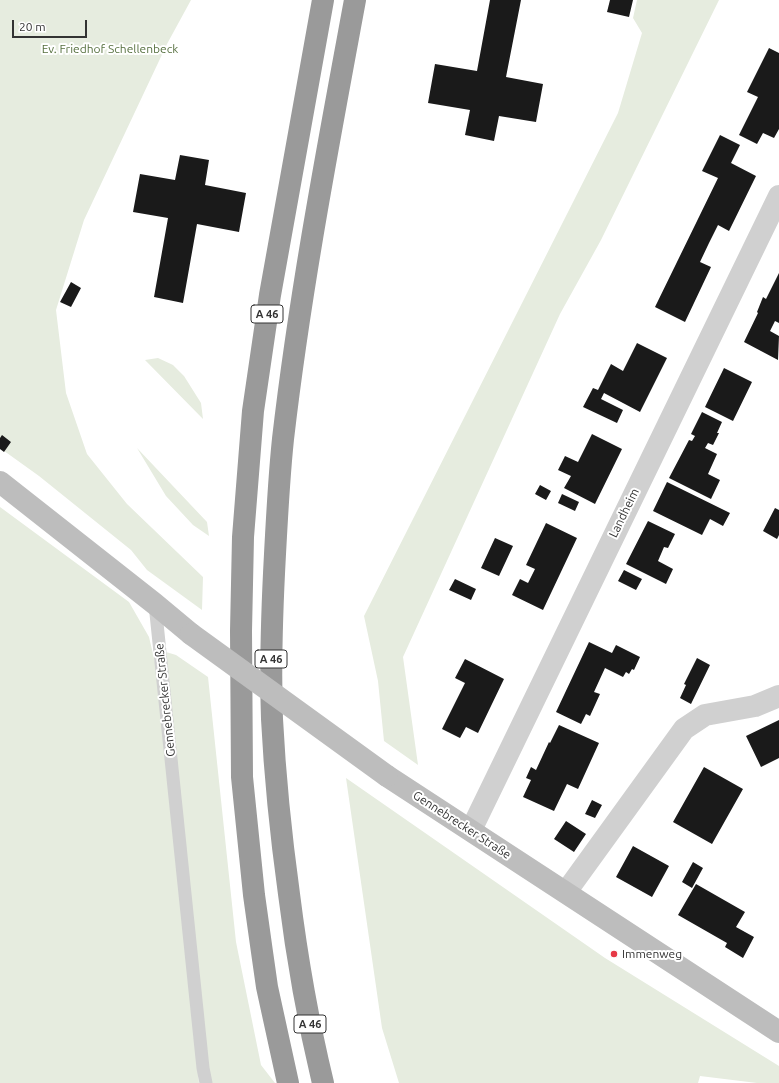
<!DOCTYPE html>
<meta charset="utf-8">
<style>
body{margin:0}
#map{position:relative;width:779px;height:1083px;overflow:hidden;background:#fff;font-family:Ubuntu,sans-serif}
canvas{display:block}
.scale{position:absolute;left:12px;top:20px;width:75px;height:18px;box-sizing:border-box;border:2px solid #333;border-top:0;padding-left:5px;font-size:12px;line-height:14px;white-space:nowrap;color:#333;-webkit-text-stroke:3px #fff;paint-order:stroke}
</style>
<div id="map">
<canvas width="779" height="1083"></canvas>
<div class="scale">20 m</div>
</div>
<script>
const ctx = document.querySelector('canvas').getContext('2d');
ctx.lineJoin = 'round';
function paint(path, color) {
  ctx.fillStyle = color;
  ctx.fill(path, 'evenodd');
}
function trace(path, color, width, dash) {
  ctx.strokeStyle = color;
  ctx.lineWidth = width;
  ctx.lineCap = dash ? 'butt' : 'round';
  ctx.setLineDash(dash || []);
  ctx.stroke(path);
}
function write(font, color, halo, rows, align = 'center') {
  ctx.font = font + ' Ubuntu,sans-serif';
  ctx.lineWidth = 4;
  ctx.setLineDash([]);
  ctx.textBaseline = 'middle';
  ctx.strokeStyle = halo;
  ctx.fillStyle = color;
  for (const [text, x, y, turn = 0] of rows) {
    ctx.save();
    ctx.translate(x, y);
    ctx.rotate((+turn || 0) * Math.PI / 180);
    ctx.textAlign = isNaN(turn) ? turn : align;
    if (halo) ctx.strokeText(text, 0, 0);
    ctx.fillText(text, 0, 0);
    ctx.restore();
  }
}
const green = new Path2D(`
 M 0,0 L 191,0 L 167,44 L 84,220 L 56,310 L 66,393 L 87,454 L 127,504 L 203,577 L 202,610 L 147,570 L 131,550 L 39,476 L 0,448 Z
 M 637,0 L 719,0 L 601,240 L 560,314 L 403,657 L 418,765 L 384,741 L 378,681 L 364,616 L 618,113 L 642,33 L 633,18 Z
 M 158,358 L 173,365 L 184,376 L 201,403 L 203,419 L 145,360 Z
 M 137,448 L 207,522 L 209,536 L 193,525 L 166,496 Z
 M 0,507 L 129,602 L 149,637 L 161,688 L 169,786 L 199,1083 L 0,1083 Z
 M 166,652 L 176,655 L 208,677 L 236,942 L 261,1065 L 275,1083 L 211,1083 L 208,1067 Z
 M 346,778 L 605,958 L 779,1066 L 779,1083 L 757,1083 L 700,1076 L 698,1083 L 399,1083 L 382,1028 Z`);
const building = new Path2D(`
 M 490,0 L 521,0 L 506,77 L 543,84 L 536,122 L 499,116 L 494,141 L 465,135 L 470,110 L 428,103 L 435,64 L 477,71 Z
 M 610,0 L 633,0 L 629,17 L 607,12 Z
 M 769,48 L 779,53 L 779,129 L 774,138 L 763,133 L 757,144 L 739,135 L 758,97 L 747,92 Z
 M 720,135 L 740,145 L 731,163 L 756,176 L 729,231 L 718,225 L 709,243 L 700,262 L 711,267 L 685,322 L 655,307 L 718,178 L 702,171 Z
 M 180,155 L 209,160 L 205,185 L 246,193 L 239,232 L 197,224 L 183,303 L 154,297 L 168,218 L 133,212 L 140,174 L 175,180 Z
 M 779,273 L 779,323 L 775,321 L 770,331 L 779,336 L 778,360 L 744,342 L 758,313 L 757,312 L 763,297 L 766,299 Z
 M 71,282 L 81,288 L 71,307 L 60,302 Z
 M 637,343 L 667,358 L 640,412 L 604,393 L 601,399 L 623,410 L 617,423 L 583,407 L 593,388 L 598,390 L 611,364 L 623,371 Z
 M 724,368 L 752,382 L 733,421 L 705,407 Z
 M 702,412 L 722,422 L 717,433 L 719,433 L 713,445 L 708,443 L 705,448 L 717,454 L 708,474 L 720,480 L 711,499 L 669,478 L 689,440 L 692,441 L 695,436 L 691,434 Z
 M 592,434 L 622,449 L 595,504 L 564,488 L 571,476 L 558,470 L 565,456 L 578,462 Z
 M 2,435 L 11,442 L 4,452 L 0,449 L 0,438 Z
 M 667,482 L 730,513 L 723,526 L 710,519 L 702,535 L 653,511 Z
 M 540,485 L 551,491 L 546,500 L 535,494 Z
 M 562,494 L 579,502 L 575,511 L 558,503 Z
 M 775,508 L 779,510 L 779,535 L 777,539 L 763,531 Z
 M 648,521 L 675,534 L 668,548 L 664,547 L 658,561 L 673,569 L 666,584 L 626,564 Z
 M 546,523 L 577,538 L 543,610 L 512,595 L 520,579 L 528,583 L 535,569 L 526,565 Z
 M 495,538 L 513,546 L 499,576 L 481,568 Z
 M 624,570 L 642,579 L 636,590 L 618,581 Z
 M 455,579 L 476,589 L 471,600 L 449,590 Z
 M 589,642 L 612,653 L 616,645 L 640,657 L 634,670 L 632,669 L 629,674 L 626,672 L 623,677 L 605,668 L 594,692 L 600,694 L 590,716 L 586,714 L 581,724 L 556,712 Z
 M 697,658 L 710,665 L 691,704 L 680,698 L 686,685 L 684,684 Z
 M 465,659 L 504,679 L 478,733 L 466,727 L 460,738 L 442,729 L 465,683 L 455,678 Z
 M 779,720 L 779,758 L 761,767 L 746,736 Z
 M 559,725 L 599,743 L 578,789 L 567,784 L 554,811 L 523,797 L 531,780 L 526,778 L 531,767 L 536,770 L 549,742 L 550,743 Z
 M 704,767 L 743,789 L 712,844 L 673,822 Z
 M 592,800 L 602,805 L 595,818 L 585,814 Z
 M 566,821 L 586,834 L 574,852 L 554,839 Z
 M 633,846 L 669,866 L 652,897 L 616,877 Z
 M 693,862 L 703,868 L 692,888 L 682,882 Z
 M 696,884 L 745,912 L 736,927 L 754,937 L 743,958 L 725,947 L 727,943 L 678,915 Z`);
const lane = new Path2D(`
 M 155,604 L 203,1068 L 206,1083`);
const street = new Path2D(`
 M 471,830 L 779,196
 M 566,892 L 684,729 L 705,715 L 755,706 L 779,696`);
const secondary = new Path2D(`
 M 0,482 L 155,604 L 191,634
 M 387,776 L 779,1032`);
const highway = new Path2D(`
 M 288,1083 L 267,987 L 262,952 L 254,895 L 242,777 L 241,631 L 243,537 L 253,411 L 270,295 L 323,0
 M 323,1083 C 308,1021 297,958 289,894 C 281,836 275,778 272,719 C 270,664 272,609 275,554 C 277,516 279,477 283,439 C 300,292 328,146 355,0`);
const secondaryBridge = new Path2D(`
 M 191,634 L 387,776`);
const markers = [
 [614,954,4,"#e63946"]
];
const shields = [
 [267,314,32],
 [271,659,32],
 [310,1024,32]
];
const shieldNames = [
 ["A 46",267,314],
 ["A 46",271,659],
 ["A 46",310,1024]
];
const parkNames = [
 ["Ev. Friedhof Schellenbeck",110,49]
];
const streetNames = [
 ["Landheim",624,513,-64],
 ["Gennebrecker Straße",165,700,-96],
 ["Gennebrecker Straße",462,825,33]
];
const poiNames = [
 ["Immenweg",622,954]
];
paint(green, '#e6ecdf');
paint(building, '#1a1a1a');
trace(lane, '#d0d0d0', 13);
trace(street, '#d0d0d0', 22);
trace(secondary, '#bdbdbd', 22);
trace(highway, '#9a9a9a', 22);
trace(secondaryBridge, '#bdbdbd', 22);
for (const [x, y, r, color] of markers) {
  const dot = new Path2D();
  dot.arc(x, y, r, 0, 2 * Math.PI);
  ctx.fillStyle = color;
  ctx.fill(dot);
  trace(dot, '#fff', 1.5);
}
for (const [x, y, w] of shields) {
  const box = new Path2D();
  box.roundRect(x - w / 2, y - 9, w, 18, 3);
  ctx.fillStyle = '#fff';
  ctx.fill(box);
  trace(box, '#333', 1);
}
write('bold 11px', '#333', null, shieldNames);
write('12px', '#56703f', '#fff', parkNames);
write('12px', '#333', '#fff', streetNames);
write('12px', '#333', '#fff', poiNames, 'left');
</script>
